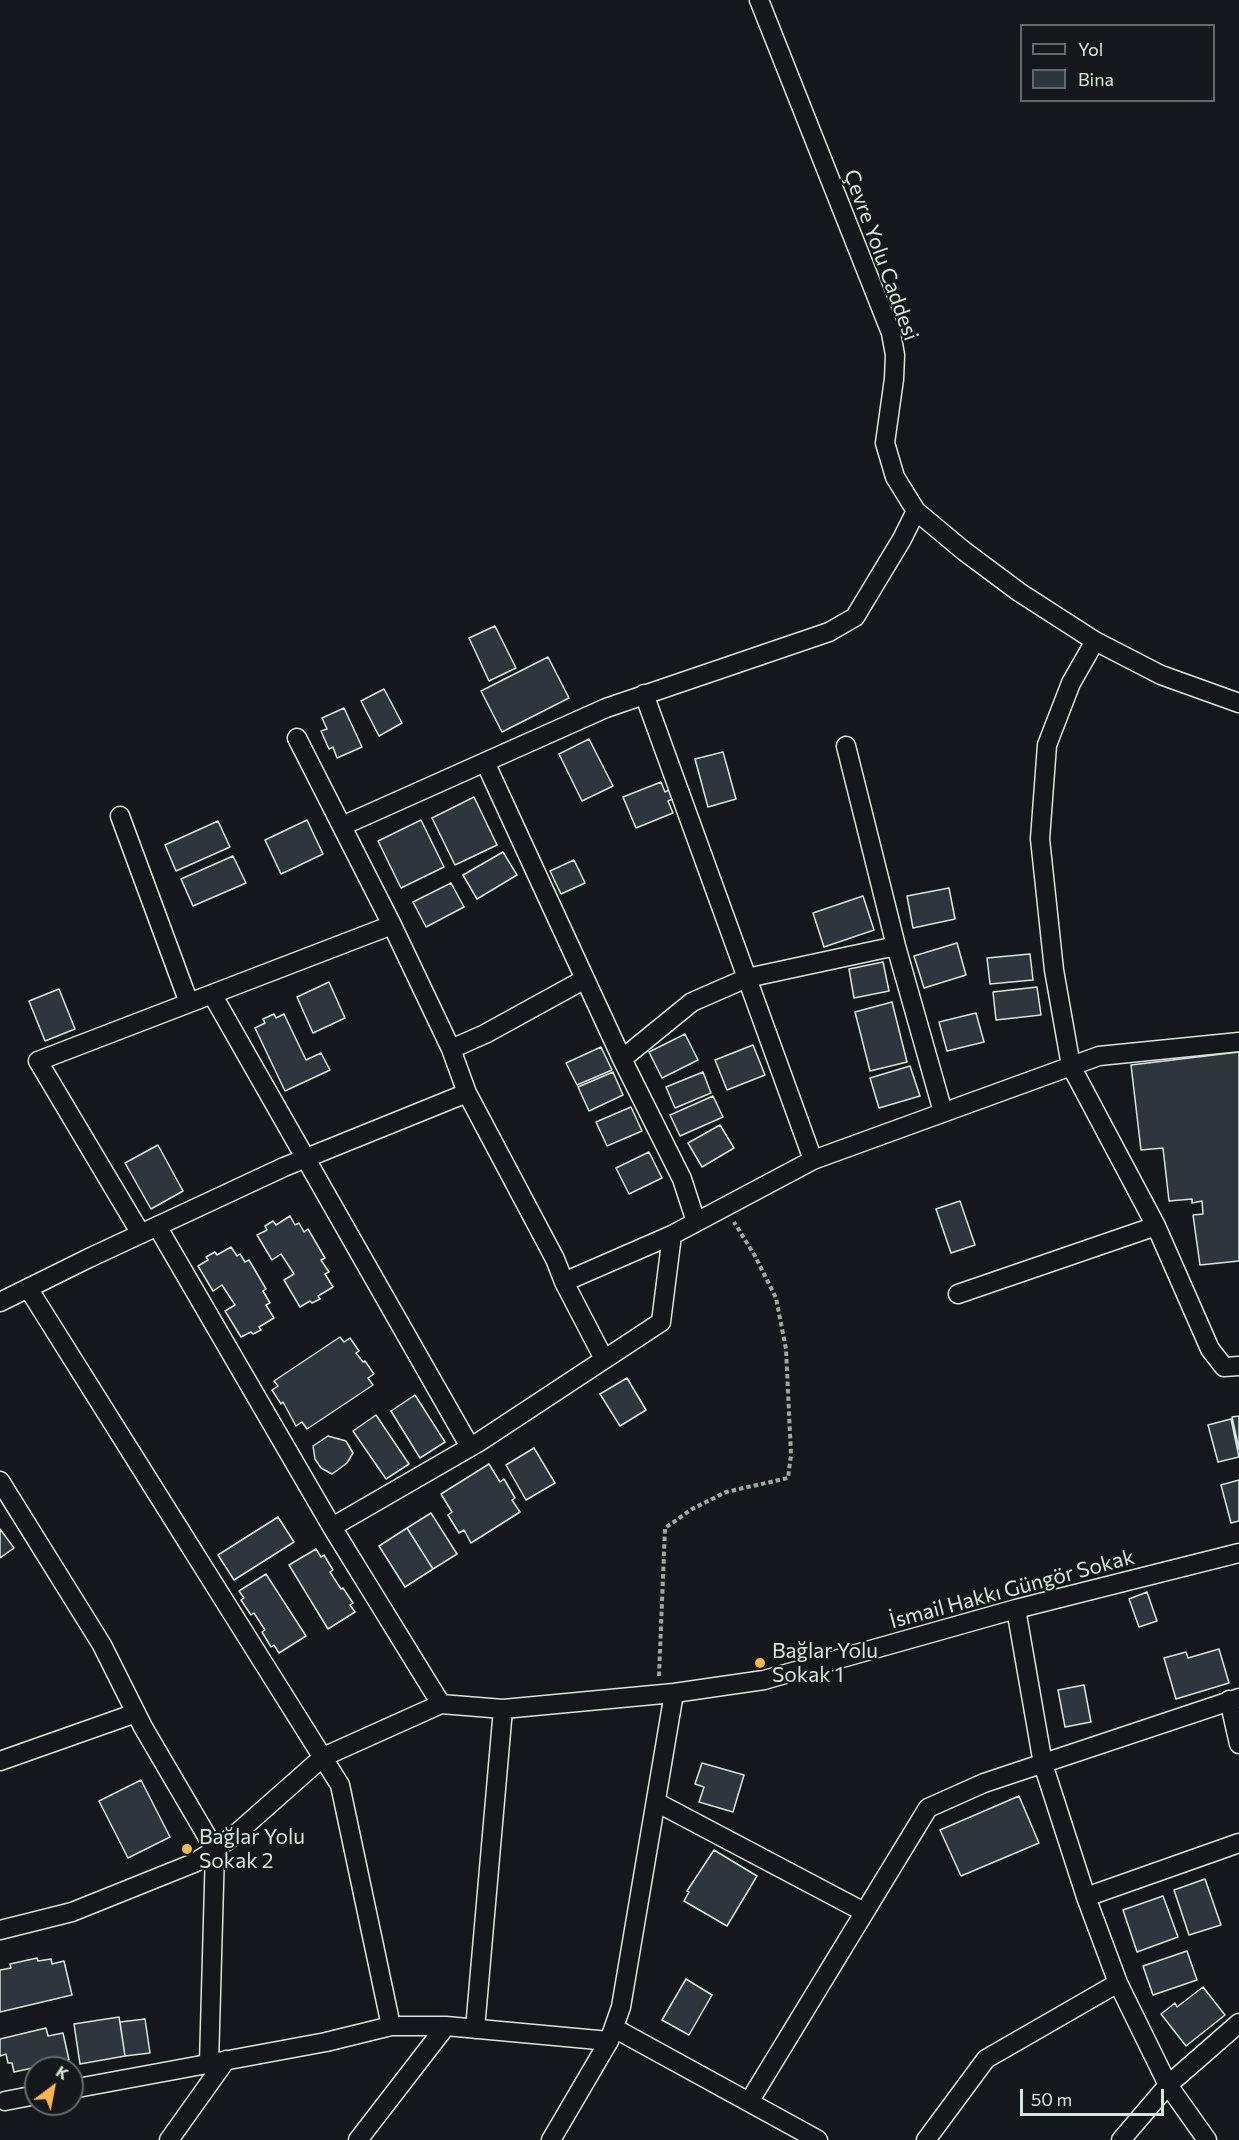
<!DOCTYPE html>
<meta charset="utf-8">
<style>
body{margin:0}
#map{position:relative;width:1239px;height:2140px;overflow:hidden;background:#14181c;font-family:Commissioner,sans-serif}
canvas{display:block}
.legend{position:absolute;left:1020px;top:24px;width:195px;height:78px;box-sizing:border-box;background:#14181c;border:2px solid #626a69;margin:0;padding:8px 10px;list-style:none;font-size:18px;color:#d8e6dc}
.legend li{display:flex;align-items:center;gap:12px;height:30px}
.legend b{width:30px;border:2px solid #626a69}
.north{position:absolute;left:24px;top:2056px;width:60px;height:60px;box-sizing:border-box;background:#14181c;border:2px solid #626a69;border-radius:50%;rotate:32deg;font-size:16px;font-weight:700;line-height:24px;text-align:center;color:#d8e6dc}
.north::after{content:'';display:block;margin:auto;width:21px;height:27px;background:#ffb74d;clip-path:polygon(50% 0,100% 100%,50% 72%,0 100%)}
.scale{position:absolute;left:1020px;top:2089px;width:144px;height:27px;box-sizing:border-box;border:3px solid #d8e6dc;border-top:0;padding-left:8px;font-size:18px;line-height:21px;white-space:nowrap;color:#d8e6dc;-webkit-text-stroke:4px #14181c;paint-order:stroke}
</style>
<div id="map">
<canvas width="1239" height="2140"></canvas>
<ul class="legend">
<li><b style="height:8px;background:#14181c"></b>Yol</li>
<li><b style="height:16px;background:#2c363c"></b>Bina</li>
</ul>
<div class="north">K</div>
<div class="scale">50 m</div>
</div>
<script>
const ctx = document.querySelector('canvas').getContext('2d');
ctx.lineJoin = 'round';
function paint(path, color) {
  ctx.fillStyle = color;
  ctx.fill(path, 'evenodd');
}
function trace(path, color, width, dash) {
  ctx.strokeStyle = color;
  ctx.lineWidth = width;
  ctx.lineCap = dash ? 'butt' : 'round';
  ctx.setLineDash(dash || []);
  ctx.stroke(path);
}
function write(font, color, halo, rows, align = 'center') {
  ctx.font = font + ' Commissioner,sans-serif';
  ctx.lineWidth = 4.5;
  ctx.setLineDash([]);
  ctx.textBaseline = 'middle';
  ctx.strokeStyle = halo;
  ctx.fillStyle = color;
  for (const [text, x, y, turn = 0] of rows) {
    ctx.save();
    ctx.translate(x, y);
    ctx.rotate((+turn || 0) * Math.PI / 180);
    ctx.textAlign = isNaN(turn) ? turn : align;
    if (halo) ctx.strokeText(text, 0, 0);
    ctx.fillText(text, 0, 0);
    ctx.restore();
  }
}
const building = new Path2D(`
 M 495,626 L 516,668 L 489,681 L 469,638 Z
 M 548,657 L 569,698 L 502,732 L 481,691 Z
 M 384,689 L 402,723 L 379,736 L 361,701 Z
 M 344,708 L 362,747 L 337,758 L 333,747 L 329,749 L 321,731 L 327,729 L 322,718 Z
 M 589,739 L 613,786 L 582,801 L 559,754 Z
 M 723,752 L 736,799 L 708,807 L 695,759 Z
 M 661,782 L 665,792 L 671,789 L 675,798 L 668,801 L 673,813 L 636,828 L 623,797 Z
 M 474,797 L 497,845 L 455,865 L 432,818 Z
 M 307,820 L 323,854 L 281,874 L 265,840 Z
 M 421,820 L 444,867 L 401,888 L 378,841 Z
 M 218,821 L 230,847 L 176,871 L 165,845 Z
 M 503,852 L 517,875 L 477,899 L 463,875 Z
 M 233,856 L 246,883 L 193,906 L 181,879 Z
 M 574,860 L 585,883 L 561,894 L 550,871 Z
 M 451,883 L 464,907 L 426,927 L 413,902 Z
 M 949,888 L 955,919 L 913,928 L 907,896 Z
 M 863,896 L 874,930 L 824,947 L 813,913 Z
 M 957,943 L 966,975 L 924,988 L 914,956 Z
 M 1030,954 L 1033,980 L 990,984 L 987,958 Z
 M 883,962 L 889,991 L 854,998 L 849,969 Z
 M 329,982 L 345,1018 L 313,1033 L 297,997 Z
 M 1037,987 L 1041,1015 L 996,1020 L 993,992 Z
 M 59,989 L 75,1029 L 45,1041 L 29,1001 Z
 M 892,1002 L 907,1062 L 870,1071 L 855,1012 Z
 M 976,1013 L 984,1042 L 947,1051 L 939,1022 Z
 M 274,1014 L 276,1018 L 284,1014 L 306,1060 L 321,1053 L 330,1070 L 285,1091 L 255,1028 L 265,1023 L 263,1019 Z
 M 685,1034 L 698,1060 L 662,1078 L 649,1052 Z
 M 753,1045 L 765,1075 L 727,1090 L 715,1060 Z
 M 601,1047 L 612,1070 L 577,1085 L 566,1063 Z
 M 1239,1052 L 1239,1261 L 1200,1265 L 1193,1215 L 1203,1214 L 1202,1201 L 1192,1203 L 1192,1199 L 1169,1201 L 1163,1148 L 1141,1150 L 1131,1065 Z
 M 910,1066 L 920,1096 L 879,1108 L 870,1078 Z
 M 613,1072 L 623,1095 L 589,1111 L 578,1087 Z
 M 703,1072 L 711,1093 L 675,1108 L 666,1087 Z
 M 713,1096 L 723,1117 L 680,1136 L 670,1115 Z
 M 631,1107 L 642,1131 L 607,1146 L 596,1122 Z
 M 720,1125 L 734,1148 L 702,1167 L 688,1143 Z
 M 158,1145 L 183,1191 L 151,1209 L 125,1163 Z
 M 649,1152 L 662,1178 L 629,1194 L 616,1168 Z
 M 960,1201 L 975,1245 L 951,1253 L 936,1209 Z
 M 290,1216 L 295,1225 L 299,1223 L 304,1232 L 308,1229 L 325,1258 L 321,1260 L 329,1272 L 325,1274 L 333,1287 L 318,1296 L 320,1299 L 312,1303 L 310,1301 L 300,1307 L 284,1280 L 294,1274 L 281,1254 L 272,1260 L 257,1235 L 267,1230 L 265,1226 L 273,1221 L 276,1225 Z
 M 231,1247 L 237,1256 L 240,1254 L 245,1262 L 249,1260 L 266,1289 L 263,1291 L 270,1303 L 266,1305 L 274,1318 L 259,1327 L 261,1330 L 253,1334 L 251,1332 L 241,1337 L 225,1311 L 235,1305 L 222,1285 L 213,1291 L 198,1266 L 208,1260 L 206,1257 L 215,1252 L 217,1255 Z
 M 340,1337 L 344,1342 L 350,1338 L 359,1351 L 356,1353 L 363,1362 L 365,1361 L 374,1374 L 368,1378 L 373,1385 L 307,1429 L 302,1422 L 296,1426 L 283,1402 L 281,1404 L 272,1390 L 278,1386 L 274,1381 Z
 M 627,1378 L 646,1410 L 620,1426 L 600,1394 Z
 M 415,1395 L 445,1442 L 420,1458 L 391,1411 Z
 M 376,1415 L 409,1464 L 386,1479 L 353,1431 Z
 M 1239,1416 L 1239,1449 L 1232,1417 Z
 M 1231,1419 L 1239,1457 L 1218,1462 L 1208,1425 Z
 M 328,1436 L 346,1441 L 353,1453 L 347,1463 L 332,1474 L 321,1468 L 315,1459 L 313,1446 Z
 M 534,1448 L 555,1483 L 526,1500 L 506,1465 Z
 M 489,1464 L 500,1482 L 504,1479 L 515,1498 L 512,1500 L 520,1512 L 471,1543 L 464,1530 L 459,1533 L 448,1515 L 452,1512 L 441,1494 Z
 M 1239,1480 L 1239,1521 L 1231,1523 L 1221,1485 Z
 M 431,1513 L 457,1554 L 433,1569 L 407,1528 Z
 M 278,1517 L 294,1542 L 234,1580 L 218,1555 Z
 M 407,1528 L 433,1569 L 405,1587 L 379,1546 Z
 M 0,1529 L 14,1548 L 0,1558 Z
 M 316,1549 L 321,1557 L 324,1555 L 333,1570 L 330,1572 L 341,1589 L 343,1588 L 353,1603 L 350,1605 L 355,1612 L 328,1629 L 289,1565 Z
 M 266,1574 L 306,1636 L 279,1653 L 274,1645 L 271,1647 L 262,1632 L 265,1630 L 254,1613 L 251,1615 L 241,1600 L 244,1598 L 239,1591 Z
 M 1147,1592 L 1157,1621 L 1139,1627 L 1129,1599 Z
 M 1219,1649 L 1229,1683 L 1176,1699 L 1164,1658 L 1186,1652 L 1188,1658 Z
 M 1084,1685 L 1091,1722 L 1065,1727 L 1058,1690 Z
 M 702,1763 L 744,1775 L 733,1812 L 699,1802 L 704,1787 L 695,1784 Z
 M 141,1780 L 170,1837 L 128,1858 L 99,1801 Z
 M 1019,1796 L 1039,1843 L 961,1876 L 940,1830 Z
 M 714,1850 L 757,1876 L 727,1926 L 684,1901 L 689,1892 L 687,1891 Z
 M 1205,1879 L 1221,1925 L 1189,1935 L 1174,1890 Z
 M 1163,1896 L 1178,1937 L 1137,1952 L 1123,1910 Z
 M 1187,1951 L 1197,1980 L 1153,1995 L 1143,1966 Z
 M 37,1958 L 38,1961 L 51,1959 L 52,1964 L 64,1961 L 72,1995 L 0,2012 L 0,1970 L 11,1968 L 10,1964 Z
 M 686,1979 L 712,1995 L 689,2035 L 662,2020 Z
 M 1203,1987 L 1225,2015 L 1186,2046 L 1161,2014 L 1175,2003 L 1177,2007 Z
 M 119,2017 L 125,2056 L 80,2064 L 74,2024 Z
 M 145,2019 L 150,2053 L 125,2056 L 120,2022 Z
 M 46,2028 L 48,2036 L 63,2033 L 69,2060 L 14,2072 L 12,2063 L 8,2063 L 6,2054 L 0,2056 L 0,2039 Z`);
const path = new Path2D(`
 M 659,1676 L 665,1528 L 692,1509 L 726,1492 L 788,1478 L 791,1455 L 786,1349 L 776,1298 L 755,1256 L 734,1222`);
const minor = new Path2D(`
 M 759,0 L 891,333 L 895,355 L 894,379 L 885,443 L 895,477 L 916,511 L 964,551 L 1019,592 L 1095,641 L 1161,675 L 1239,703
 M 1095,641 L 1071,683 L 1047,745 L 1040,839 L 1054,970 L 1071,1066 L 1156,1226 L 1210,1349 L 1224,1367 L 1239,1366
 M 644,694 L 813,1160
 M 297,738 L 392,925 L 451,1049
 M 846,746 L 896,946 L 943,1112
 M 120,816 L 189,1003
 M 342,826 L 606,708 L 829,632 L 855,617 L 902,539 L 916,511
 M 585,979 L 622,1059 L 682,1179 L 696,1222
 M 212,994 L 470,1447
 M 622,1059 L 692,1002 L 747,978 L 896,946
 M 467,1093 L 555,1259 L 564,1282 L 672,1235 L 813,1160 L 1099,1056 L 1239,1042
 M 157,1226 L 332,1527 L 441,1704
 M 141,1234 L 38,1061 L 392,925
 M 564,1282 L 604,1359
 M 28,1288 L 340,1785 L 391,2026
 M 958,1294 L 1156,1226
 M 0,1302 L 89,1258 L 284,1167 L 467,1093 L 451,1049 L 485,1034 L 585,979 L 485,762
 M 0,1481 L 102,1645 L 143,1727 L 215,1850 L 209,2063
 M 332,1527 L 479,1442 L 661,1322 L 672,1235
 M 1016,1609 L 1043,1764 L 1086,1897 L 1118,1983 L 1168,2085 L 1207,2140
 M 1229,1700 L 1239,1744
 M 0,1761 L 136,1713
 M 656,1802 L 864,1912
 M 1086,1897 L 1239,1843
 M 0,1930 L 72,1912 L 194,1863 L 215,1850 L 237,1833 L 323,1757 L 441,1704 L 503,1709 L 674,1693 L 764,1680 L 1016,1609 L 1239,1553
 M 614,2028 L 818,2140
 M 475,2029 L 503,1709
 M 72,2089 L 326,2042 L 391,2026 L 446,2026 L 609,2041
 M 5,2101 L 36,2095
 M 749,2102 L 928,1808 L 984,1783 L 1239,1698
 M 169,2140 L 226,2060
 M 358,2140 L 446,2026
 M 551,2140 L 609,2041 L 621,2007 L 674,1693
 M 926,2140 L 986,2059 L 1118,1983
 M 1121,2140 L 1168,2085 L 1239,2023`);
const markers = [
 [760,1663,6,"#ffb74d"],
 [187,1849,6,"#ffb74d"]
];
const streetNames = [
 ["Çevre Yolu Caddesi",881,255,70],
 ["İsmail Hakkı Güngör Sokak",1012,1589,-15]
];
const poiNames = [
 ["Bağlar Yolu",772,1651],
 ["Sokak 1",772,1675],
 ["Bağlar Yolu",199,1837],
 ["Sokak 2",199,1861]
];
paint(building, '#2c363c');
trace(building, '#d8e6dc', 1.5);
trace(minor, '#d8e6dc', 21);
trace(path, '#9da8a2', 4, [4.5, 3]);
trace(minor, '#14181c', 18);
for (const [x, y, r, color] of markers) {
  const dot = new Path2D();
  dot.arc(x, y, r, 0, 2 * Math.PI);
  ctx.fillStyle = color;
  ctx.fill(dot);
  trace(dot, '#14181c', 2);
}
write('21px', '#d8e6dc', '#14181c', streetNames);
write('21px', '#d8e6dc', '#14181c', poiNames, 'left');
</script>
